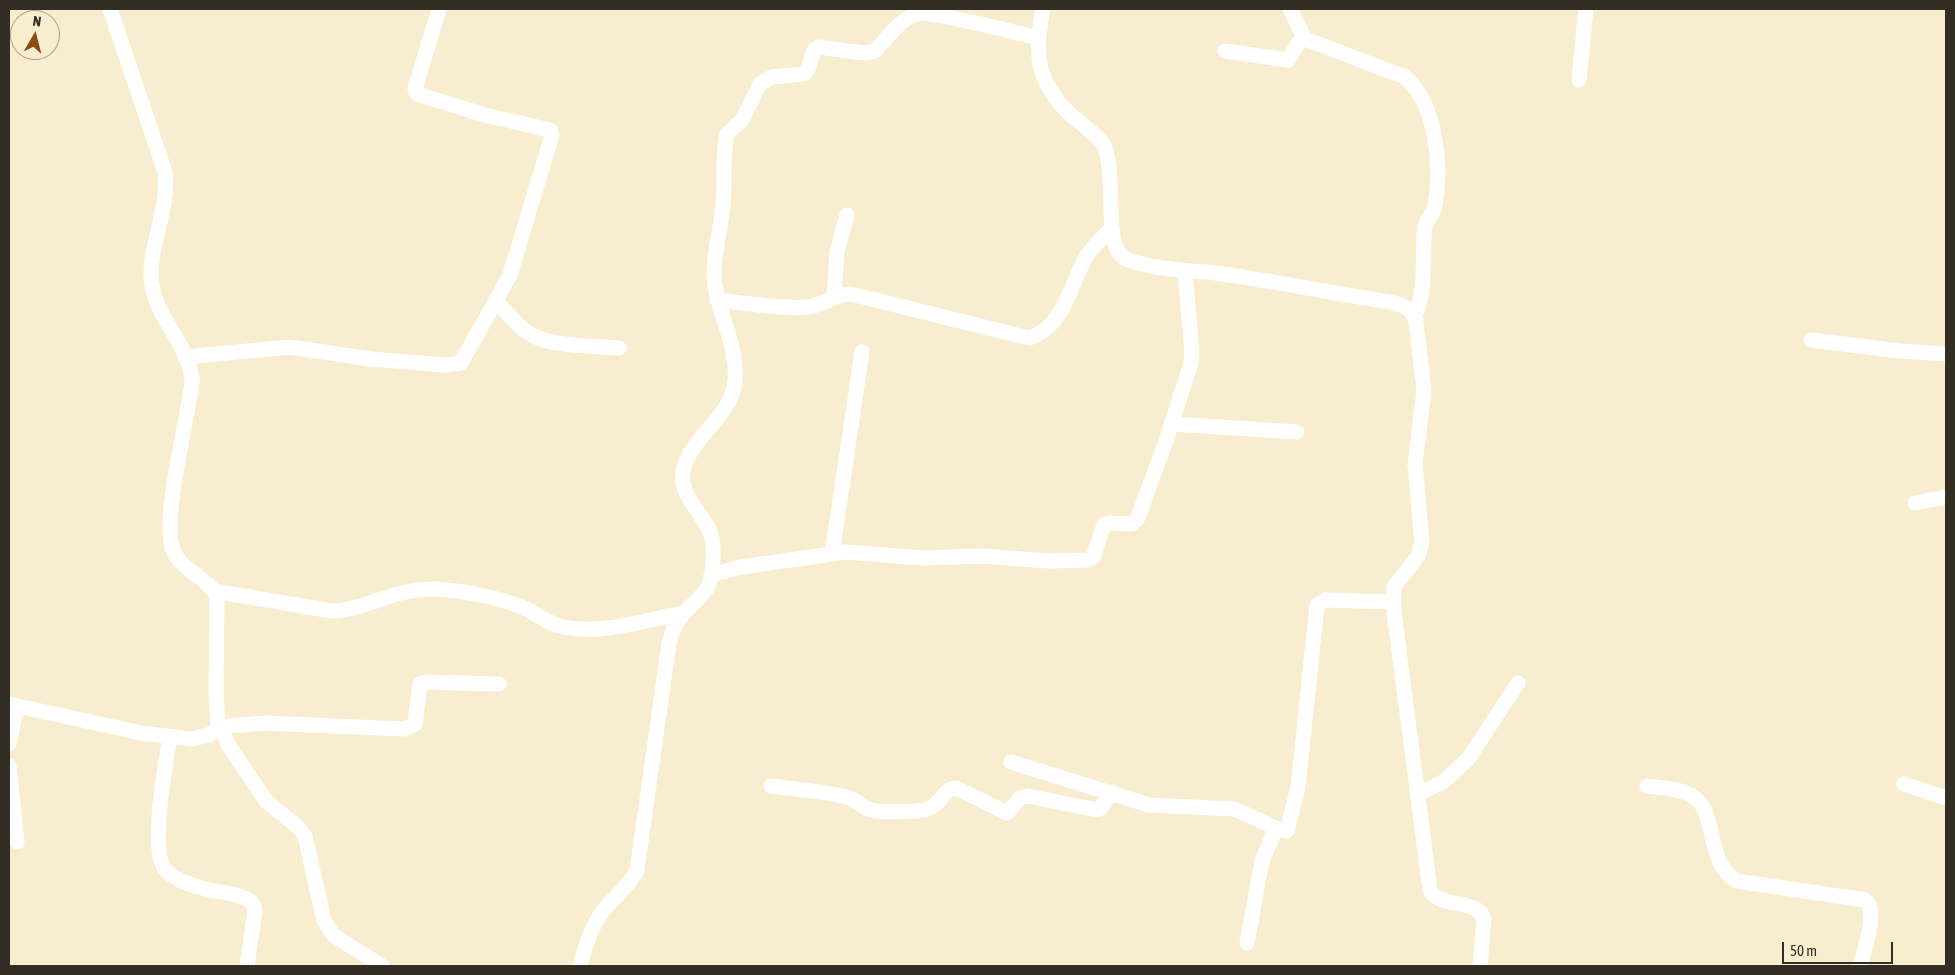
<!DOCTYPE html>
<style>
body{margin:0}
#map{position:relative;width:1955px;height:975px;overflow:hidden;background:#f9edcf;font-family:"Asap Condensed",sans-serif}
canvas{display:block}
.frame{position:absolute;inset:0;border:10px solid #332e23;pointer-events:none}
.north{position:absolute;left:10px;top:10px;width:50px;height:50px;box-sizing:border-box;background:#f9edcf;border:1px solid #aaa18a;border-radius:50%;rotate:8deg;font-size:14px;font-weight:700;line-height:20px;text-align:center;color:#332e23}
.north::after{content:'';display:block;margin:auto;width:18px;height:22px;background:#8a4d0f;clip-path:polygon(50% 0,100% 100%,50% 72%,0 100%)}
.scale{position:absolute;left:1782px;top:942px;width:111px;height:22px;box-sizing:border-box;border:2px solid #332e23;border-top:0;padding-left:6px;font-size:15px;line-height:18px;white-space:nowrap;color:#332e23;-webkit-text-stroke:4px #f9edcf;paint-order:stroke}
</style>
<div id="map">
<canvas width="1955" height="975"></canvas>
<div class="frame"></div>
<div class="north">N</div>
<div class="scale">50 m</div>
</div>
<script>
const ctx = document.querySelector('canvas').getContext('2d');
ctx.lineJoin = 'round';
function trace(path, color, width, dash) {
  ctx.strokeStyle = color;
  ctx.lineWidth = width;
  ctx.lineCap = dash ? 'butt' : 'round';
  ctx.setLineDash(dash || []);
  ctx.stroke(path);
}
const minor = new Path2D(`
 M 110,9 L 165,172 C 170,211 146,249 152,286 C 158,320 190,347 192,381 C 188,421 161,518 173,550 C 181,571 208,577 217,597 L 216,695 L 218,724 L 229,746 L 266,801 L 298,827 L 305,836 L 324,920 L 333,935 L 382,966
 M 1043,9 C 1034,52 1036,81 1069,113 C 1081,124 1094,132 1104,145 C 1116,175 1105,233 1119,253 C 1124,260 1135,262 1142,264 C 1168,271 1195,270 1222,274 C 1279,282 1337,294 1394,303 C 1406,306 1411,309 1416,321 L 1424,391 L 1415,464 L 1422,543 L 1418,556 L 1394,587 L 1394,612 L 1430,890 C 1441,910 1474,897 1484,918 L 1480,966
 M 1290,9 L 1305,39 L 1405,77 C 1437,105 1442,167 1435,206 C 1434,214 1426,219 1425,227 C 1421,256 1428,290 1414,317
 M 1225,51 L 1288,60 L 1303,36
 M 1579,80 L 1586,9
 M 834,296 L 837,252 L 847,215
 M 717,300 C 746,303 778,309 807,307 C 823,306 834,294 851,294 L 1029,338 C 1064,327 1070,285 1086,257 C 1093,246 1103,237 1112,228
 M 496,301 C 506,311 517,326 530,334 C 551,347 594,346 619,348
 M 1811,340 L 1900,351 L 1946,354
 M 185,357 L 290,347 L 371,359 L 445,365 L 461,363 L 510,275 L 552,135 L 550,130 L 485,115 L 417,94 L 415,89 L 439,9
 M 1172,424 L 1297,432
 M 1915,503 L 1946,497
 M 832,554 L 862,352
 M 711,575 L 741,567 L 846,552 L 922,558 L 983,556 L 1048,561 L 1089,560 L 1093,557 L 1104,525 L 1109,523 L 1132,524 L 1137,520 L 1166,441 L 1191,363 L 1192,352 L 1185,271
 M 214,591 L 332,611 C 367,610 396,587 436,589 C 460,590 500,598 522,607 C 536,613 548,624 563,627 C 602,635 646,620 684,613
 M 9,704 L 141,733 L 192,739 L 209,735 L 220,727 L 264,723 L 404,729 L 415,724 L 420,684 L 424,682 L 499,684
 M 170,737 C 166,763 149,849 165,869 C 173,879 190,885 202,888 C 216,893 241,892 252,903 L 255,910 L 247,966
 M 9,744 L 17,706
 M 1011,762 L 1149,805 L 1235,809 L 1280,830 L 1287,831 L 1298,787 L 1317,605 L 1325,600 L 1393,602
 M 9,766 L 17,842
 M 1904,784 L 1946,798
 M 771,786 C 794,789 819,791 843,796 C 853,798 858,803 866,808 C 879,814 902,811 916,811 C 943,810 941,788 956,788 L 1007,813 L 1020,798 L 1028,796 L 1097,810 L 1101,808 L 1112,792
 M 1647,786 C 1663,788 1681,788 1695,798 C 1717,813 1706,865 1737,881 L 1865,900 C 1879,911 1864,950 1860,966
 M 1418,794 L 1443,782 L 1468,759 L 1518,683
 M 1247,943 L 1262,861 L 1276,828
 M 580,966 C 585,946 593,921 607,906 C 618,894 630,885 637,870 L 669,643 C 672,631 676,621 684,613 C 692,604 705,595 709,584 C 714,574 713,558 713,547 C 714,518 674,498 684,467 C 694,434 732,416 735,381 C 738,348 720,317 715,285 C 711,262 721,229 723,206 C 725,182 722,157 727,134 L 742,120 L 760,84 L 772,77 L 804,74 C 813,67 808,53 818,47 L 864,53 L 875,51 C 889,37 897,21 917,14 C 929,10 1020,34 1038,38`);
trace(minor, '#fff', 15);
</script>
